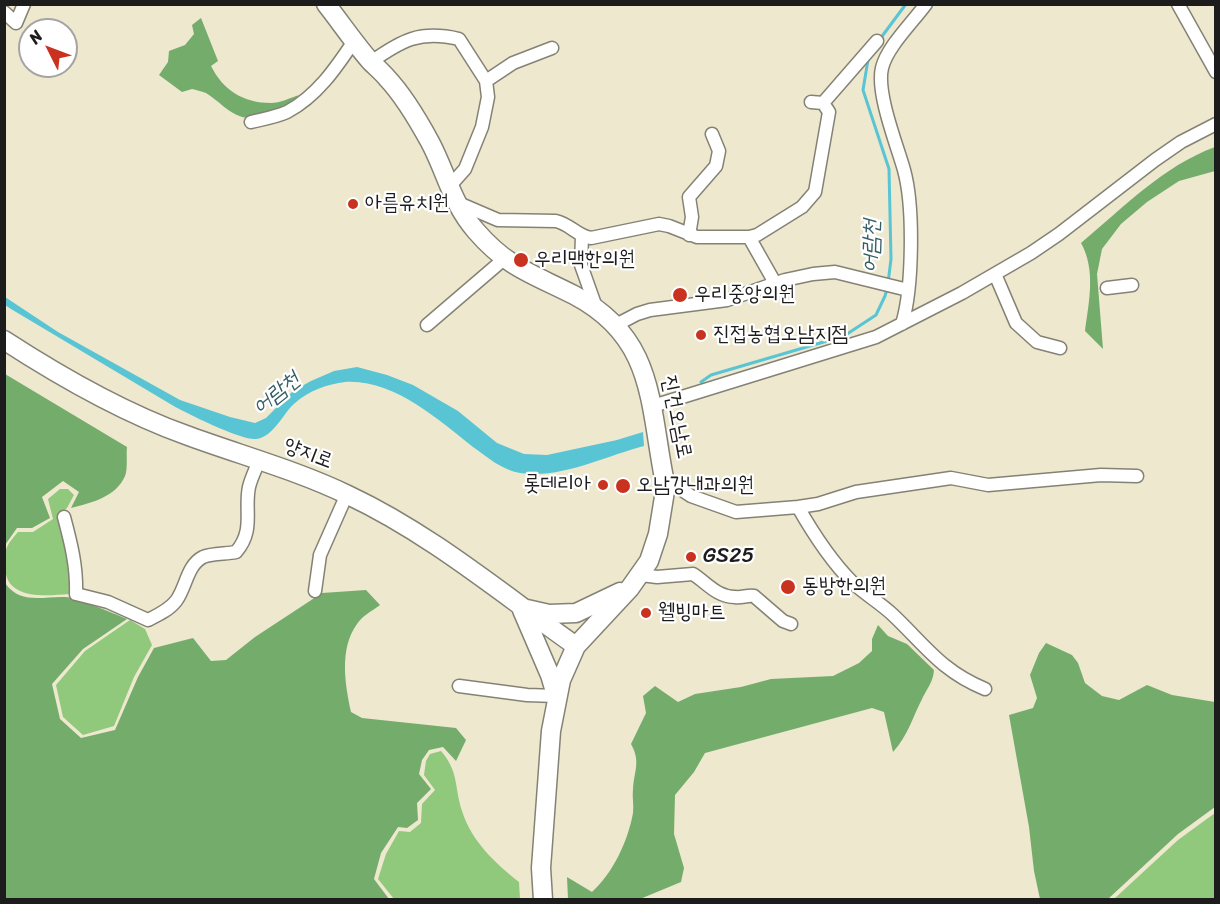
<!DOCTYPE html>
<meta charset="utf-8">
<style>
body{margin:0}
#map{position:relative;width:1220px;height:904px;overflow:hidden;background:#ede8ce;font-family:Sriracha,sans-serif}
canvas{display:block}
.frame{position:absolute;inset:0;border:6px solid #1c1c1c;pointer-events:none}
.north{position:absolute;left:18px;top:18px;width:60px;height:60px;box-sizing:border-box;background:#fff;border:2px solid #a4a4a4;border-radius:50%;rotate:312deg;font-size:16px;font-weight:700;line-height:24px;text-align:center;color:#1c1c1c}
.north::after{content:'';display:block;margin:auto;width:21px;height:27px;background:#c8321e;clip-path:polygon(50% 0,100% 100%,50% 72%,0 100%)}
</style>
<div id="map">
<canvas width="1220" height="904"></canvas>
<div class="frame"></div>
<div class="north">N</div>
</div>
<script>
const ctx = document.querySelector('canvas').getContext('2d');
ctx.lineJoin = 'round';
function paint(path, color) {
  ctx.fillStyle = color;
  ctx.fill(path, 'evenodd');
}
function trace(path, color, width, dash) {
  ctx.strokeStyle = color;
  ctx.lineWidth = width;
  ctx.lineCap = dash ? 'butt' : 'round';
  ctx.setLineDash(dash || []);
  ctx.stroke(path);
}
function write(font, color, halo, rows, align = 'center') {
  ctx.font = font + ' Sriracha,"Poor Story",sans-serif';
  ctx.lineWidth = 4.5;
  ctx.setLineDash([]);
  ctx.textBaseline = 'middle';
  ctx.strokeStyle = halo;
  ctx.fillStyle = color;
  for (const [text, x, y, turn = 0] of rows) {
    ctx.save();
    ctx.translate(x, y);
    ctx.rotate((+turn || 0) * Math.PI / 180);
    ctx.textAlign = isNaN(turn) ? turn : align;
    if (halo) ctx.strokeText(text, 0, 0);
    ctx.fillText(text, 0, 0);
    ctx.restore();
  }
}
const green = new Path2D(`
 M 60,489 L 68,489 L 74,495 L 67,508 L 59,515 L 72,576 L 69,594 C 44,596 5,600 5,566 C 4,548 7,545 18,532 L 33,532 L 53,519 L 48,499 Z
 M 130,620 L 145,629 L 152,645 L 134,677 L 114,726 L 83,735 L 63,717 L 56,685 L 85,651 Z
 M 441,751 C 459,772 454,786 462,811 C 472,842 495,863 519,882 L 520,899 L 394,899 L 378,879 L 386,854 L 399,831 L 410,832 L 421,823 L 422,804 L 435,790 L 424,775 L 426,761 L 430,754 Z
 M 1215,813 L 1215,899 L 1114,899 L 1178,840 Z`);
const forest = new Path2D(`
 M 201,18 L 218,61 L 211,66 C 223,90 243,103 271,103 C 280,103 290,98 299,95 C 288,107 258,121 242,117 C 228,113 218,100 206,93 C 201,91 196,90 192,89 L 182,92 L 159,75 L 168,62 L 169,51 L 185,45 L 194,34 L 192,25 Z
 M 1215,147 L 1215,171 L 1179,181 L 1147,202 L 1121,224 L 1102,249 L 1097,274 L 1103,349 L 1085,331 C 1089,301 1096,270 1081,243 C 1123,208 1163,166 1215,147 Z
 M 5,374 L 127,447 C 126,455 128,469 125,476 C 116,497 91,503 71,508 L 79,492 L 63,481 L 42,497 L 50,518 L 32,528 L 17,528 L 5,545 Z
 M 5,583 C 20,605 44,596 65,597 C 79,598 112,613 127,619 L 83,649 L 52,684 L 60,719 L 81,738 L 115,730 L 138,677 L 154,648 L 193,638 L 211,661 L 226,660 L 255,637 L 322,593 L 366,590 L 380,605 C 372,611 362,616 357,624 C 339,649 345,684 351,712 L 362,718 L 456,728 L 466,740 L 456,761 L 443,747 L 429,750 L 422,760 L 419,774 L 431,789 L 417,803 L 418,820 L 407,828 L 398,827 L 381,853 L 374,879 L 389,899 L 5,899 Z
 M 878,625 L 888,636 L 907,644 L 934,670 C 933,682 928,687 923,697 C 913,716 908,736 893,752 L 884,712 L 872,708 L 705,753 L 694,772 L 675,795 L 674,834 L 684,868 L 681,882 L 640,899 L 568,899 L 567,877 L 592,892 C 613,873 628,841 633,813 C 634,805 632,797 633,789 C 634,771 641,762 631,744 L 646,713 L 643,696 L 655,686 L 678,702 L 695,694 L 741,687 L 771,679 L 833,676 L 859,663 L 872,651 L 872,639 Z
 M 1046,643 L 1072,655 L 1078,663 L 1085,683 L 1102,696 L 1119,700 L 1147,685 L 1172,695 L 1215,702 L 1215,807 L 1178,834 L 1108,899 L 1040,899 L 1034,871 L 1029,827 L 1009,715 L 1033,708 L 1037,698 L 1030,675 L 1039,653 Z`);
const water = new Path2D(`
 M 5,297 L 58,332 L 180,400 L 230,417 L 255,423 L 266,418 L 293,391 L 311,381 L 334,371 L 357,367 L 387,375 L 413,385 L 458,411 L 497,443 L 524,454 L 547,455 L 617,440 L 643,432 L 644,446 C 605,456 562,479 520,473 C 502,470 487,457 473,447 C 437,419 394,379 345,382 C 328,384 308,391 295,403 C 283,413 274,437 256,439 C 242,441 186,413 172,405 L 11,309 L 5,305 Z`);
const stream = new Path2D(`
 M 880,39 L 906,4
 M 868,60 L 863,90 L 889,169 L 891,259 L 888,283
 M 701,382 L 711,375 L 844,336 L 876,315 L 885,296 L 887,289`);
const street = new Path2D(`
 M 1178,4 L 1216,72
 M 4,12 L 16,23 L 24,4
 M 371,62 C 402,40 420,30 459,39 L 486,81 L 488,97 L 482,127 L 465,169 L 449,187
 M 486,81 L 513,63 L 552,48
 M 823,103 L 877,41
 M 251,122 C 263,119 276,117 287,112 C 317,96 336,68 354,41
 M 456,202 L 498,220 L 556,221 C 570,224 577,236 591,238 L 659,224 L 669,226 L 697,237 L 749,237 L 757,235 L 802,207 L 815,192 L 829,112 L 823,103 L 811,102
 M 689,235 L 692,217 L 689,197 L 716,166 L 719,151 L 712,134
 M 582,236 L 581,265 L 597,310
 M 749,237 L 775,283
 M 995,274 L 1016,323 L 1037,342 L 1060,348
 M 1107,288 L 1132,285
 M 902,324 C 913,288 914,206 904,170 C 897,145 876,93 882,68 C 887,47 912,23 926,4
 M 427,325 L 504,259
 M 614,326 L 637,314 L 650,310 L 727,300 L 785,280 L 813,274 L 835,272 L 908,290
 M 653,406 L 876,337 L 962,293 L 1031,253 L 1059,234 L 1155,160 L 1181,142 L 1216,124
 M 664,478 L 691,496 L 736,512 L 798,507 L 818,504 L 856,492 L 951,478 L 988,485 L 1101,475 L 1137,476
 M 798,507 C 814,535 830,560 852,582 C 865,594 880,603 892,614 C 925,645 941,671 985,689
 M 64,517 C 71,543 77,567 76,594 L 108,602 L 148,620 C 158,615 169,610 176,601 C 186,588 187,565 203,557 C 212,553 226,554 236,552 C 255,530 244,510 249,487 C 251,478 256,469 259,460
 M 641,575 L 657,577 L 693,574 C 707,583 717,597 735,597 C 742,598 747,595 754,596 L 783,621 L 791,624
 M 315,591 L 320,555 L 347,494
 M 459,686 L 527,695 L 556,696`);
const secondary = new Path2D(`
 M 326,4 C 341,23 355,44 371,62 C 376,67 382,72 387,78 C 404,96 418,120 430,142 C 447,174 451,202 476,231 C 508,268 533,274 574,295 C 654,337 649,401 664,478 L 665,491 L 658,534 L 649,561 L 630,588 L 576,646 L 561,680 L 551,731 L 541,868 L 543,900
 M 4,340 C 61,377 122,412 186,435 C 240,455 296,470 348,495 C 431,534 502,594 576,646
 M 527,609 L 549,614 L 576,613 L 620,592
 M 522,610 L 550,675 L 556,695`);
const markers = [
 [353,204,6,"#c8321e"],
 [521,260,8,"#c8321e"],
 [680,295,8,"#c8321e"],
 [701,335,6,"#c8321e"],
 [603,485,6,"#c8321e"],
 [623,486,8,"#c8321e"],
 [691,557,6,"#c8321e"],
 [788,587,8,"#c8321e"],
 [646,613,6,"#c8321e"]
];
const poiNames = [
 ["아름유치원",365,204],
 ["우리맥한의원",534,260],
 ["우리중앙의원",694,295],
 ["진접농협오남지점",713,335],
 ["롯데리아",591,485,"right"],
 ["오남강내과의원",636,486],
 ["GS25",703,557],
 ["동방한의원",802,587],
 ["웰빙마트",658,613]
];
const streetNames = [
 ["진건오남로",676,417,79],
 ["양지로",308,454,21]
];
const waterNames = [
 ["어람천",872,246,-88],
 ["어람천",277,394,-39]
];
paint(green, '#90c87c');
paint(forest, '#74ac6c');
paint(water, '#59c4d4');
trace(stream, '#59c4d4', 3);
trace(street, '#848275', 15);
trace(secondary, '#848275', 21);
trace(street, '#fff', 12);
trace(secondary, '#fff', 18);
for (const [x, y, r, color] of markers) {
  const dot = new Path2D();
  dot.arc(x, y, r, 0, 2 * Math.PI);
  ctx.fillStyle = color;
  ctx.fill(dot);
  trace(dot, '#fff', 2);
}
write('21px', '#1c1c1c', '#fff', poiNames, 'left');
write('21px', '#1c1c1c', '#fff', streetNames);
write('italic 22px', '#345f66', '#fff', waterNames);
</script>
